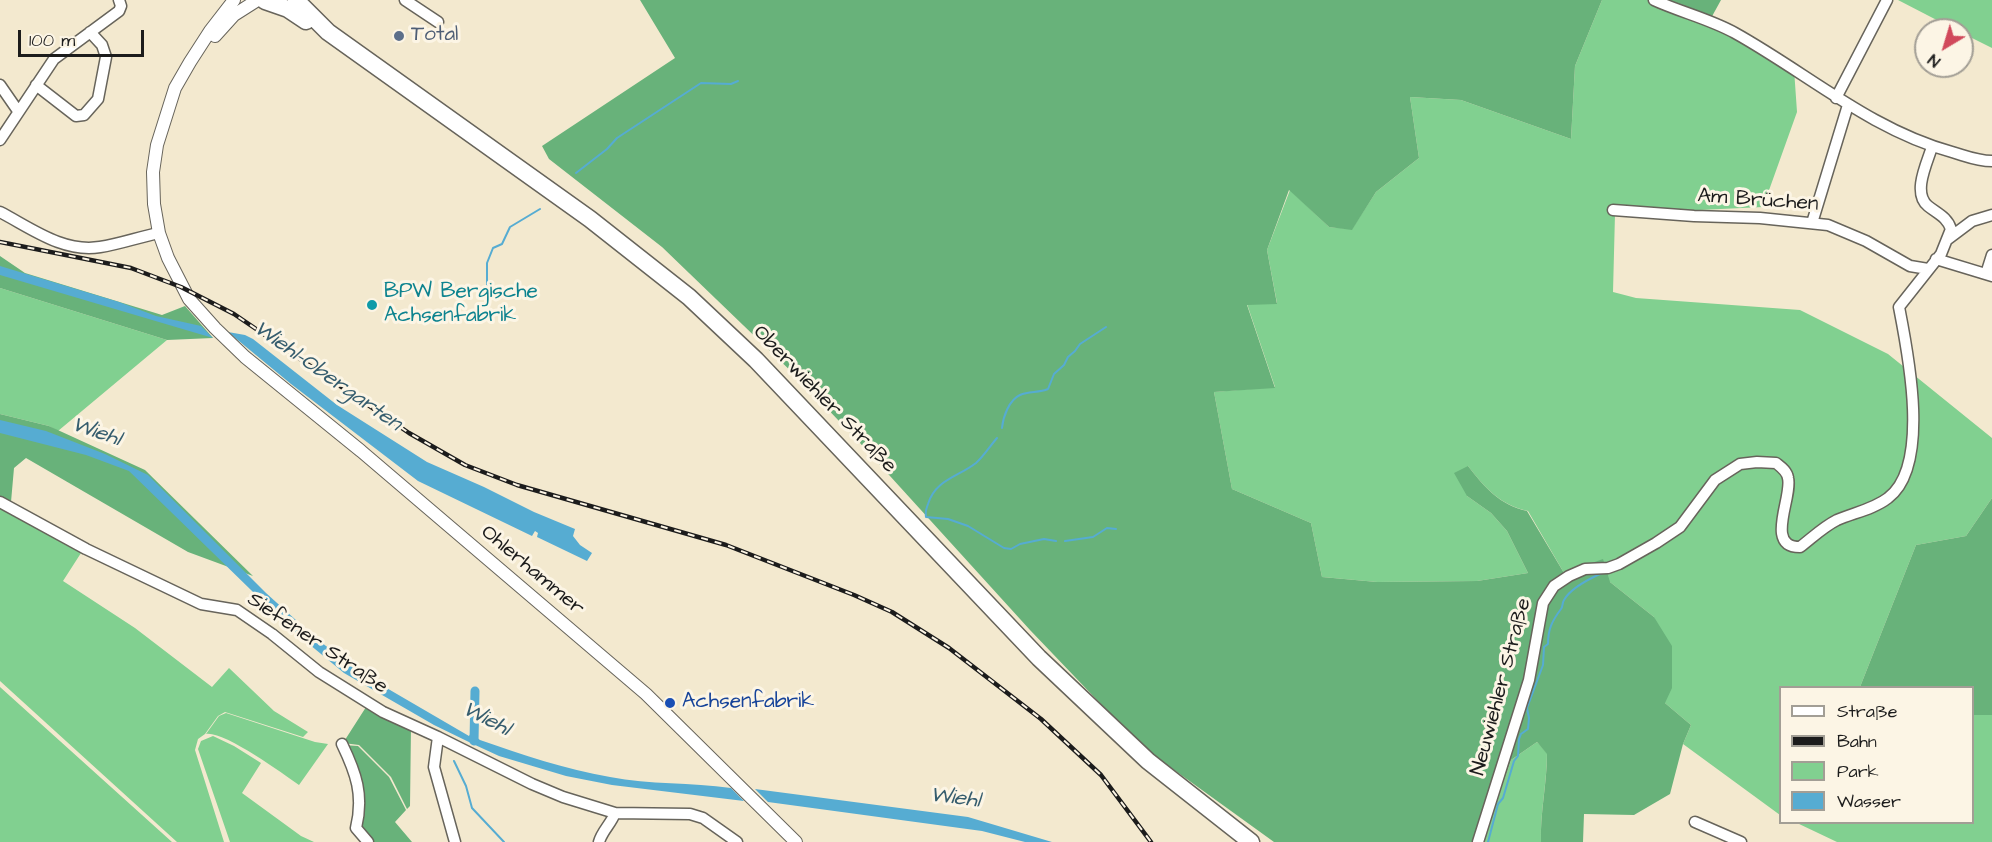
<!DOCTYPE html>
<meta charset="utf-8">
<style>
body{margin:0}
#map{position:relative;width:1992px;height:842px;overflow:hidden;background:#f3e9cf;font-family:"Architects Daughter",sans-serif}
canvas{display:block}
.legend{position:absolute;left:1779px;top:686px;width:195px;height:138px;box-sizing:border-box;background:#fcf5e5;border:2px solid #a29e95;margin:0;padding:8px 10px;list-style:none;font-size:18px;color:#1c1c1c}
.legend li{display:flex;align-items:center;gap:12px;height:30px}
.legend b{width:30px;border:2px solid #a29e95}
.north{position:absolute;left:1914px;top:18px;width:60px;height:60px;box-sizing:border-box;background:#fcf5e5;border:2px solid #a29e95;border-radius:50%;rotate:218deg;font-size:16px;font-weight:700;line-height:24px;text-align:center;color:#1c1c1c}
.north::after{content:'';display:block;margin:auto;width:21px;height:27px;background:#d1495b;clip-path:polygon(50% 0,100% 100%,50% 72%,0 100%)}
.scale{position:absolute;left:18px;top:30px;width:126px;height:27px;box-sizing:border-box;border:3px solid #1c1c1c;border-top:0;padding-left:8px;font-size:18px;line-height:21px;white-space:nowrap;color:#1c1c1c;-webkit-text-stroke:4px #fcf5e5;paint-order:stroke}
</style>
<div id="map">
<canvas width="1992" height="842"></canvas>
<ul class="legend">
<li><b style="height:8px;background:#fff"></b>Straße</li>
<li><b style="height:8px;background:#1c1c1c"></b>Bahn</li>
<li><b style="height:16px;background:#81d090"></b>Park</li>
<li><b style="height:16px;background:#56acd2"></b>Wasser</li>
</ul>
<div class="north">N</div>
<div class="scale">100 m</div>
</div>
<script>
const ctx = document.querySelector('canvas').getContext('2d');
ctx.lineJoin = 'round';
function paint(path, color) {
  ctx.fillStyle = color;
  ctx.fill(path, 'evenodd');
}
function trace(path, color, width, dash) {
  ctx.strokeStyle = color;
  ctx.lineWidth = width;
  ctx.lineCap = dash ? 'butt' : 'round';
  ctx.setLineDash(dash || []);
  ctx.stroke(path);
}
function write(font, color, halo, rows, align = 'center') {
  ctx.font = font + ' "Architects Daughter",sans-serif';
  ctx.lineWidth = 6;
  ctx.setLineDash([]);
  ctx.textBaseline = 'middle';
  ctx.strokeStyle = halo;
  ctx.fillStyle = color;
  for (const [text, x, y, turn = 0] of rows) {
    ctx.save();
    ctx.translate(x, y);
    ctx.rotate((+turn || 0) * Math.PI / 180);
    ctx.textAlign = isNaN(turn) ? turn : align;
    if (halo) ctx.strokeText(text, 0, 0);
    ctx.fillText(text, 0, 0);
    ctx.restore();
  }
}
const green = new Path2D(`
 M 1602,0 L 1656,0 L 1710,20 L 1794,69 L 1797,112 L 1763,207 L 1615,214 L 1613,292 L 1636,298 L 1800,310 L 1888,354 L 1992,438 L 1992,498 L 1966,536 L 1916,545 L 1860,687 L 1780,688 L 1780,815 L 1683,744 L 1691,725 L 1665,703 L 1654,617 L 1610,582 L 1564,573 L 1528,511 C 1500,505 1485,488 1468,466 L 1467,496 L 1491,513 L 1507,531 L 1528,573 L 1477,581 L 1377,582 L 1322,577 L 1311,523 L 1232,489 L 1214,392 L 1275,387 L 1247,304 L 1277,303 L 1267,250 L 1290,190 L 1329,227 L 1352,229 L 1376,192 L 1419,158 L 1410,97 L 1461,100 L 1571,139 L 1575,66 Z
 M 1898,0 L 1992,0 L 1992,48 L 1962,33 L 1962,30 L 1956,30 Z
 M 0,288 L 167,340 L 58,431 L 49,426 L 0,414 Z
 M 0,508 L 81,553 L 63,581 L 135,628 L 212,687 L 229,668 L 274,711 L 308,732 L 303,737 L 225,712 L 218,716 L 205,734 L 198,739 L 195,750 L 224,842 L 177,842 L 0,681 Z
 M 0,687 L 172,842 L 0,842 Z
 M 1973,708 L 1992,709 L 1992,842 L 1837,842 L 1797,823 L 1972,822 Z
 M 226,713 L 315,742 L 328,744 L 299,785 C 282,773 224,731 206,734 L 219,716 Z
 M 213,736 L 234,746 L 261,763 L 242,793 L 301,836 L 314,842 L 230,842 L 198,749 L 201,741 Z
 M 1537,742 L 1547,753 C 1547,783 1540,812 1541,842 L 1483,842 L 1511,760 Z`);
const forest = new Path2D(`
 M 640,0 L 1602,0 L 1575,66 L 1571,139 L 1461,100 L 1410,97 L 1419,158 L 1376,192 L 1352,230 L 1329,227 L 1289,190 L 1267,250 L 1277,304 L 1247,305 L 1275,388 L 1214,392 L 1232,489 L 1311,523 L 1322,577 L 1377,582 L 1477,581 L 1528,573 L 1507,531 L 1491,513 L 1467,496 L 1454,473 L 1468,466 C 1485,488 1500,505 1527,511 L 1564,573 L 1603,559 L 1610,582 L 1654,617 L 1672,646 L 1672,688 L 1665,703 L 1691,725 L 1683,744 L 1670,794 L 1634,815 L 1584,814 L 1583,842 L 1541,842 C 1540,813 1547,783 1547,754 L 1537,742 L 1511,760 L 1483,842 L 1274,842 L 1141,746 L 1030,630 L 860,443 L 797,377 L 662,247 L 549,159 L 542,146 L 675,58 Z
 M 1656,0 L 1721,0 L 1710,20 Z
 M 0,256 L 25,273 L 162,315 L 185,306 L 213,338 L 167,340 L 0,288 Z
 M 0,414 L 49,426 L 145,470 L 253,576 L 188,552 L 26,458 L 14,468 L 11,502 L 0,497 Z
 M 1992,498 L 1992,715 L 1973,715 L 1972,688 L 1860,687 L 1916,545 L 1966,536 Z
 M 368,704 L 411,726 L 410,806 L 407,809 L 391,777 L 359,745 L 343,743 Z
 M 343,745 L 358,746 L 389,777 L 406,810 L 395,822 L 412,842 L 371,842 L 359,826 L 360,816 Z`);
const water = new Path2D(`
 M 0,266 L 119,302 L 156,316 L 201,326 L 213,338 L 0,275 Z
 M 228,332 L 245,335 L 253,339 L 337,405 L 427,462 L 484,487 L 534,512 L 575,529 L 573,536 L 580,545 L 592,553 L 587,561 L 537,537 L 538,533 L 535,531 L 532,536 L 418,481 L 291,384 Z
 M 0,420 L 46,431 L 105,454 L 148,475 L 266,593 L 318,640 L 366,676 L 469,736 L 471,733 L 480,740 C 523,755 565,769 610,777 C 650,785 691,782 731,788 L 744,801 L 612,785 L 566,776 L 499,756 L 473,744 L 434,725 L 344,673 L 292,630 L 129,471 L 86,455 L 0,433 Z
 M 755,789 L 968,817 L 1052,842 L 1025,842 L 982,831 L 768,802 Z`);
const stream = new Path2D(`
 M 576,173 L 607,149 L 617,138 L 701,83 L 731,84 L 738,81
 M 487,295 L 487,263 L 493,248 L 502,244 L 510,227 L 540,209
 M 1002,428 C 1003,417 1009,400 1020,395 C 1029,391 1039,393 1048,389 L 1054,374 L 1064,365 L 1068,357 L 1075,351 L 1080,344 L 1106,327
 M 997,438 C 990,446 984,456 976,463 C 958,477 935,480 928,504 C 926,510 925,511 926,517 L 948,519 L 968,526 L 1004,548 L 1011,549 L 1020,544 L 1044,539 L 1056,541
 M 1065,541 L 1093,537 L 1107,528 L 1116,529
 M 454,761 L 466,786 L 472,808 L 504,842
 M 1488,842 L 1498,804 L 1503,798 L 1514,761 L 1518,756 L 1519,739 L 1521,734 L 1528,729 L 1529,718 L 1527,708 L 1543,665 L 1544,647 L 1548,644 C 1548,629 1552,621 1561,609 C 1563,607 1562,603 1564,600 C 1570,589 1591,578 1602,573`);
const canal = new Path2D(`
 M 474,741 L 475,691`);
const minor = new Path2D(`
 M 405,0 L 438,22
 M 1654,0 C 1680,12 1710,19 1735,33 C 1807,73 1871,130 1952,152 C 1966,156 1977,161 1992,161
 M 0,85 L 18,111
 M 36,85 L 76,116 L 84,115 L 98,99 L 106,57 L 102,45 L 90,32
 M 1836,98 L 1887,0
 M 0,140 L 54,59 L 119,11 L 121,6 L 119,0
 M 1613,210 L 1694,216 L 1760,218 L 1828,225 L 1866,241 L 1910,266 L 1928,269
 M 0,212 C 31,228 63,253 100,247 C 120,244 139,237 159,233
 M 1812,223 L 1848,105
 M 1948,239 L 1972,221 L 1992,215
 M 1936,259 L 1992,276
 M 1986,274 L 1992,255
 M 0,502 L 86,549 L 201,604 L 237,610 L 272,634 L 319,672 L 383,712 L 438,737 L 532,784 L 563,797 L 615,813 L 690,814 L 703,818 L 737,842
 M 438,737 L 434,767 L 455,842
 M 342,744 C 356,773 364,795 356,828 L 368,842
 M 1695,822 L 1741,842
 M 599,842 C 602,831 611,824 615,813
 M 1478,842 L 1529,680 L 1543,603 L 1554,586 L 1569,576 L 1585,569 L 1608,568 L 1619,564 L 1656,543 L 1680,527 L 1715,480 L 1740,464 L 1757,462 L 1776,463 C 1781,467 1787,471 1788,478 C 1793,497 1764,547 1800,547 C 1812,538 1823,527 1837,520 C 1853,513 1874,509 1888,498 C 1931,466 1908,353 1899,307 L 1941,254 L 1951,229 C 1947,217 1938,214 1928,206 C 1912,193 1927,163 1932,147`);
const tertiary = new Path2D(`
 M 234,0 L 210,31 L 190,62 L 175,88 L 157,145 L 153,172 L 154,204 L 159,233 L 168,258 L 189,299 L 215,328 L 245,357 L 361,451 L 646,694 L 796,842
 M 215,36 L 234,15 L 256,1`);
const primary = new Path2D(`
 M 296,0 L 328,32 L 590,219 L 689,297 L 756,360 L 1039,658 L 1148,761 L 1251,842
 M 265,1 L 288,9 L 306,21`);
const rail = new Path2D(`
 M 0,242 L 131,268 L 181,287 L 234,314 L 409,433 L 465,465 L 517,485 L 726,545 L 854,595 L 892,612 L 949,648 L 1041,719 L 1101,775 L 1151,842`);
const markers = [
 [399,36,6,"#5c6f8a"],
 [372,305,6,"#0f9aa8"],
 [670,703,6,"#1a4fb4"]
];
const serviceNames = [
 ["Total",411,36]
];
const streetNames = [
 ["Am Brüchen",1758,201,4],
 ["Oberwiehler Straße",824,400,46],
 ["Ohlerhammer",532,571,40],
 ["Siefener Straße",317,644,34],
 ["Neuwiehler Straße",1502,687,-75]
];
const cultureNames = [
 ["BPW Bergische",384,293],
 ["Achsenfabrik",384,317]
];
const transitNames = [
 ["Achsenfabrik",682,703]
];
const waterNames = [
 ["Wiehl-Obergarten",327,377,35],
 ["Wiehl",96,433,19],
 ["Wiehl",486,720,27],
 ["Wiehl",955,799,7]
];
paint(green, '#81d090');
paint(forest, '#68b27a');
paint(water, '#56acd2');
trace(stream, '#56acd2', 2);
trace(canal, '#56acd2', 9);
trace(minor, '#67645b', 13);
trace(tertiary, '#67645b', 14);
trace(primary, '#67645b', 19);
trace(minor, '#fff', 10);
trace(tertiary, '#fff', 12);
trace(primary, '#fff', 16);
trace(rail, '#1c1c1c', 4.5);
trace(rail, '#fcf5e5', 2, [7]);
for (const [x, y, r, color] of markers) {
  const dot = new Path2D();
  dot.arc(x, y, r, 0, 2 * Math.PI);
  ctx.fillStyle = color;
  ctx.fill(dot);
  trace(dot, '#fcf5e5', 2);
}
write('21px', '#4e5e75', '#fcf5e5', serviceNames, 'left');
write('21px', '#1c1c1c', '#fcf5e5', streetNames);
write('21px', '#0d838f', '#fcf5e5', cultureNames, 'left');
write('21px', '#164399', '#fcf5e5', transitNames, 'left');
write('italic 22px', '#365d6e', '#fcf5e5', waterNames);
</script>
